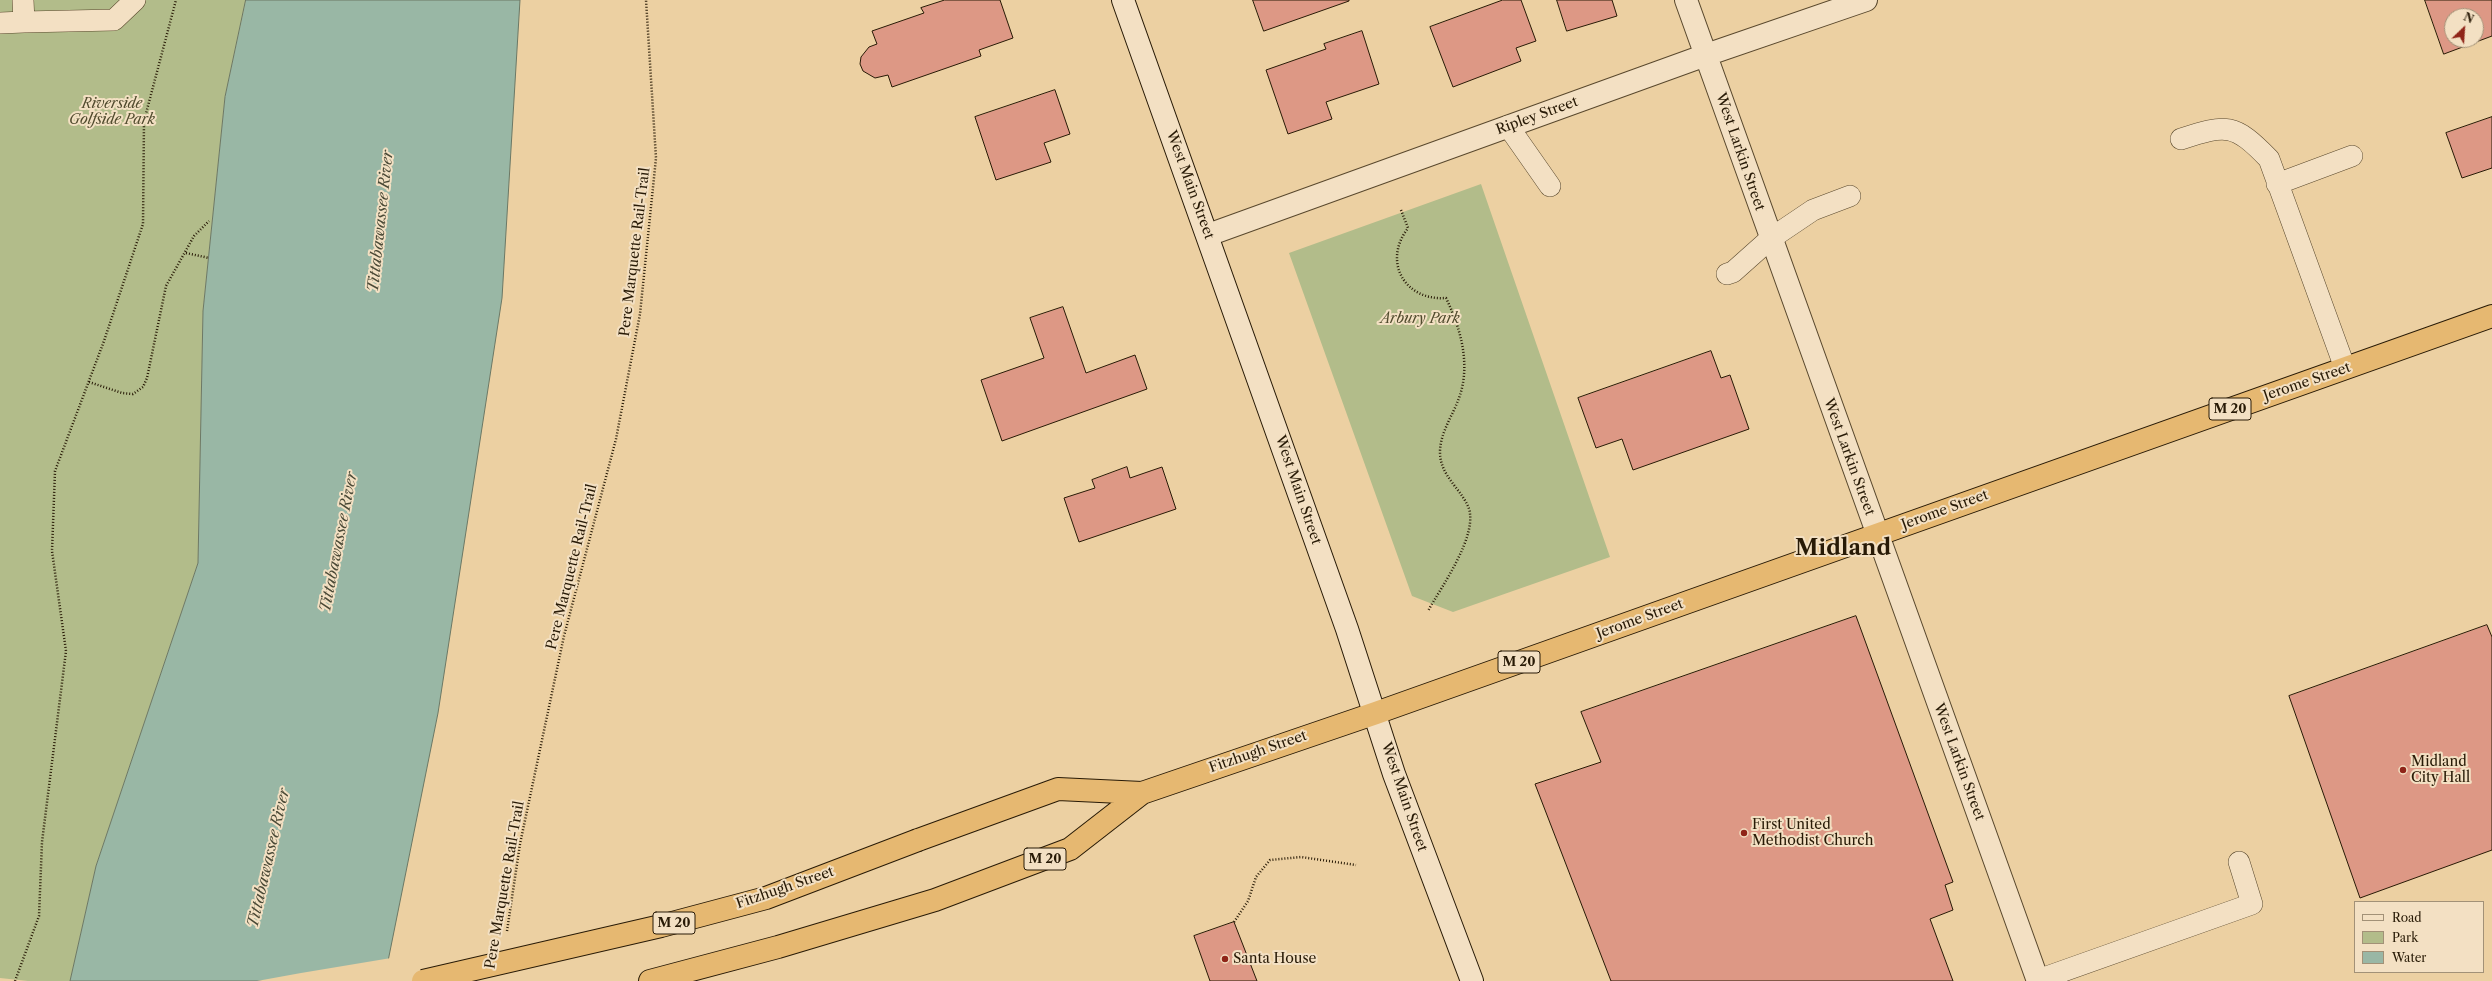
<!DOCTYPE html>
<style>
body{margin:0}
#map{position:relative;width:2492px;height:981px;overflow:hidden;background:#ecd0a2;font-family:"Libre Caslon Text",serif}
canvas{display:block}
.legend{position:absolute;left:2354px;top:901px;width:130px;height:72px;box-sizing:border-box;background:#f3e0c3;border:1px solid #a29177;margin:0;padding:5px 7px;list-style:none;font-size:12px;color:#281a06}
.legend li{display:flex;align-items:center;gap:8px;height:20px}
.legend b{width:20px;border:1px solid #a29177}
.north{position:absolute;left:2444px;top:8px;width:40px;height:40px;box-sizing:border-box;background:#f3e0c3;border:1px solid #a29177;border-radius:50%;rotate:25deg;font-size:11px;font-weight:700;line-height:16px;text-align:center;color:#281a06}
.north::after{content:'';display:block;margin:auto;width:14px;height:18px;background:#8f2418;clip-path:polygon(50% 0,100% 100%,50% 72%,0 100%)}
</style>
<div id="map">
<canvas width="2492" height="981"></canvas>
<ul class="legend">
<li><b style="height:5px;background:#f3e0c3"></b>Road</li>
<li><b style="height:11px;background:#b2bc8a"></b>Park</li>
<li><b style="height:11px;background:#99b7a5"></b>Water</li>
</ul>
<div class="north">N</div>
</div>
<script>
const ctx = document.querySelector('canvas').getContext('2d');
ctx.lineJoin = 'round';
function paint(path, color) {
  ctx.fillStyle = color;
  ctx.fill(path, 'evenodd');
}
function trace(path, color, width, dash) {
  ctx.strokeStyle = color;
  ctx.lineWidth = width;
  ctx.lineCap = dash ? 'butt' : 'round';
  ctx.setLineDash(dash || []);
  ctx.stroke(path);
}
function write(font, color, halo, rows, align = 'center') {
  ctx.font = font + ' "Libre Caslon Text",serif';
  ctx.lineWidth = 4;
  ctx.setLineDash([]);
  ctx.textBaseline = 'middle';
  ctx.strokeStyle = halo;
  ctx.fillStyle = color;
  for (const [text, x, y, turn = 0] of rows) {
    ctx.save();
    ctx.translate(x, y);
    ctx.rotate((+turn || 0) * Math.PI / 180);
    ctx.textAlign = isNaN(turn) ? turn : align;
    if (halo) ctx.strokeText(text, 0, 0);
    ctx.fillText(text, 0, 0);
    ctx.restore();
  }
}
const green = new Path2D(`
 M 0,0 L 246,0 L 225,97 L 203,311 L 198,563 L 96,866 L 70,981 L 28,981 L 0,978 Z
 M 1481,184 L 1610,557 L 1453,612 L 1412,596 L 1289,253 Z`);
const water = new Path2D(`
 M 246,0 L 520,0 L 502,298 L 438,713 L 384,981 L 70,981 L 96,866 L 198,563 L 203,311 L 225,97 Z`);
const pier = new Path2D(`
 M 391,958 L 386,981 L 257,981 L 301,973 Z`);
const building = new Path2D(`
 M 945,0 L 1000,0 L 1013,38 L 979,50 L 981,56 L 892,87 L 888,75 L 875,78 L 863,71 L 860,64 L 861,57 L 869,47 L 877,44 L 872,31 L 924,13 L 921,8 Z
 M 1253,0 L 1349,0 L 1349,1 L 1264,31 Z
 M 1503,0 L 1521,0 L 1536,41 L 1516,48 L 1521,61 L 1453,87 L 1430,27 Z
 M 1557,0 L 1612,0 L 1617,16 L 1567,31 Z
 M 2425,0 L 2492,0 L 2492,36 L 2444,54 ZM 2452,16 L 2476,16 L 2476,40 L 2452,40 Z
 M 1362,31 L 1379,84 L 1326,102 L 1332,119 L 1288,134 L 1266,70 L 1326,49 L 1324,44 Z
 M 1055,90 L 1070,134 L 1044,143 L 1051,162 L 996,180 L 975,117 Z
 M 2492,117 L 2492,168 L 2462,178 L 2446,133 Z
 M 1063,307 L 1086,373 L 1135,355 L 1147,389 L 1002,441 L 981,380 L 1044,358 L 1030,318 Z
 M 1711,351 L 1721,378 L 1730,375 L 1749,429 L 1633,470 L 1622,439 L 1596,448 L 1578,398 Z
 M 1127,467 L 1130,478 L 1162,467 L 1176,509 L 1079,542 L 1064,498 L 1095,488 L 1092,480 Z
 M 1856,616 L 1953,882 L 1945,885 L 1953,910 L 1930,919 L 1953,981 L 1611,981 L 1535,784 L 1601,762 L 1581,712 Z
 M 2487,625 L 2492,637 L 2492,850 L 2360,898 L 2289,696 Z
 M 1234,922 L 1257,981 L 1210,981 L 1194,936 Z`);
const path = new Path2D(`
 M 1401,210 L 1408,228 C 1382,262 1405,301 1446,298 C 1461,329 1471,365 1459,398 C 1453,415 1440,433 1440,452 C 1440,475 1459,487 1468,506 C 1480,534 1441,587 1428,611
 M 186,253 L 209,258
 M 89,382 L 122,393 L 133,394 L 143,387 L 147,378 L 166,286 L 194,236 L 209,221
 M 1234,922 L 1248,901 L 1256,877 L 1270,860 L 1301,857 L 1356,865
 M 507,931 L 520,844 L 564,636 L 616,439 L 640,314 L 656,158 L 646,0
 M 15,981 L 39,916 L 42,842 L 66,651 L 52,551 L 55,471 L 104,341 L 143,224 L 144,121 L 176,0`);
const lane = new Path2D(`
 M 24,22 L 114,20 L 135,0
 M 0,23 L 24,22 L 23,0
 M 1508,126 L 1550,186
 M 2181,139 C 2227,124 2234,123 2269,159 L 2345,368
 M 2277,184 L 2352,156
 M 1727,274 L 1733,272 L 1770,239 L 1813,210 L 1850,196
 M 2038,980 L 2252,904 L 2239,862`);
const street = new Path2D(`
 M 1686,0 L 2038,981
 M 1208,235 L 1706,55 L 1866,0`);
const secondary = new Path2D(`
 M 1123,0 L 1347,629 L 1394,774 L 1472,981`);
const highway = new Path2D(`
 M 918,840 L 1058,789 L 1142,793
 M 650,981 L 778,947 L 935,900 L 1070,849 L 1142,793 L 1376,713 L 2492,316`);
const highwayBridge = new Path2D(`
 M 423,981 L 661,926 L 766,898 L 918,840`);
const markers = [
 [2403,770,4,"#8f2418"],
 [1744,833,4,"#8f2418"],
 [1225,959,4,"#8f2418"]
];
const shields = [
 [2230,409,42],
 [1519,662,42],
 [1045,859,42],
 [674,923,42]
];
const shieldNames = [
 ["M 20",2230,409],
 ["M 20",1519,662],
 ["M 20",1045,859],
 ["M 20",674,923]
];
const parkNames = [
 ["Riverside",112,104],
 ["Golfside Park",112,120],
 ["Arbury Park",1420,319]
];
const streetNames = [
 ["Ripley Street",1537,116,-20],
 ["West Larkin Street",1740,152,71],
 ["West Main Street",1190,185,70],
 ["Pere Marquette Rail-Trail",635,252,-83],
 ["Jerome Street",2307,382,-19],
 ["West Larkin Street",1849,457,70],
 ["West Main Street",1298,490,71],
 ["Jerome Street",1945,510,-20],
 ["Pere Marquette Rail-Trail",572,567,-76],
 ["Jerome Street",1640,619,-20],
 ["Fitzhugh Street",1258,752,-19],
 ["West Larkin Street",1959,762,70],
 ["West Main Street",1404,797,71],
 ["Pere Marquette Rail-Trail",505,885,-80],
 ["Fitzhugh Street",785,888,-19]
];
const poiNames = [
 ["Midland",2411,762],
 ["City Hall",2411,778],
 ["First United",1752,825],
 ["Methodist Church",1752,841],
 ["Santa House",1233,959]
];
const waterNames = [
 ["Tittabawassee River",381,221,-84],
 ["Tittabawassee River",339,542,-79],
 ["Tittabawassee River",269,858,-77]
];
const townNames = [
 ["Midland",1843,549]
];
paint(green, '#b2bc8a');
paint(water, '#99b7a5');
trace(water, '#6c7865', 1);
paint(pier, '#ecd0a2');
paint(building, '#dd9885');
trace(building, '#281a06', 1);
trace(lane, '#59482d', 22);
trace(street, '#59482d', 24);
trace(secondary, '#281a06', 24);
trace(highway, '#281a06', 24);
trace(path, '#281a06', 2.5, [1, 2]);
trace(lane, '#f3e0c3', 21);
trace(street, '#f3e0c3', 22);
trace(secondary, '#f3e0c3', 22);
trace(highway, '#e6b871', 22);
trace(highwayBridge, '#281a06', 24, []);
trace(highwayBridge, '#e6b871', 22);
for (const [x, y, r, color] of markers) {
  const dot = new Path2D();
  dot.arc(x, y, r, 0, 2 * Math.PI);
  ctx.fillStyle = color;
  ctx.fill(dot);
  trace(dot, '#f3e0c3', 1.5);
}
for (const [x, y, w] of shields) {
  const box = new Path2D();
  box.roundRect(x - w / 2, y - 11, w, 22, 3);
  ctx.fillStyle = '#f3e0c3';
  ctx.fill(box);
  trace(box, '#281a06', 1);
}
write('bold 13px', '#281a06', null, shieldNames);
write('italic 14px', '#514b2e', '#f3e0c3', parkNames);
write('14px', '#281a06', '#f3e0c3', streetNames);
write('14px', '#281a06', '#f3e0c3', poiNames, 'left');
write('italic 15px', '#4a4936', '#f3e0c3', waterNames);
write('bold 22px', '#281a06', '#f3e0c3', townNames);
</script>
